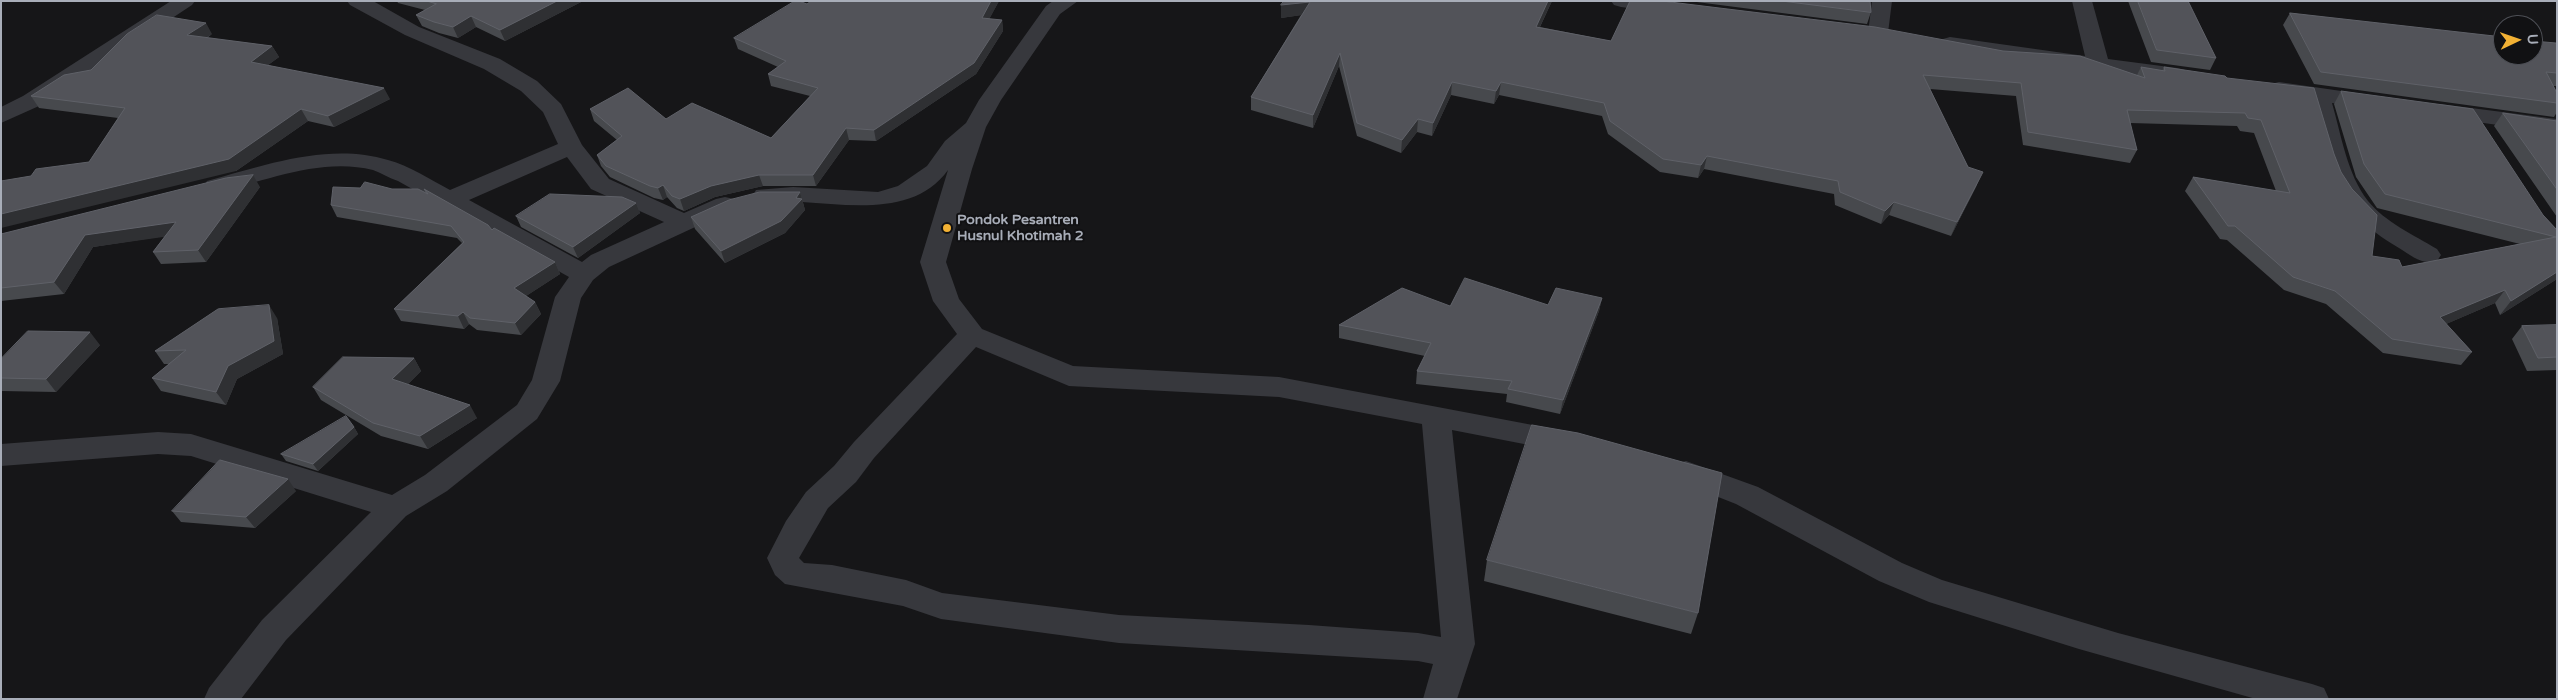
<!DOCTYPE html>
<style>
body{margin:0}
#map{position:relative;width:2558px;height:700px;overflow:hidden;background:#161618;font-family:"Varela Round",sans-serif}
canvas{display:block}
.frame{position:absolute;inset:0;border:2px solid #a8adb8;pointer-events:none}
.north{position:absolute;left:2493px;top:15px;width:50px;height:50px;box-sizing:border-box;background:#111113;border:1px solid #4d4f55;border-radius:50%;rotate:87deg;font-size:14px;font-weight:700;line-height:20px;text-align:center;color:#a8adb8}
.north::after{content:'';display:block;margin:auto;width:18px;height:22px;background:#f2b134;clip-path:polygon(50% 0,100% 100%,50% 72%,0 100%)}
</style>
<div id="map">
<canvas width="2558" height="700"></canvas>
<div class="frame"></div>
<div class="north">U</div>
</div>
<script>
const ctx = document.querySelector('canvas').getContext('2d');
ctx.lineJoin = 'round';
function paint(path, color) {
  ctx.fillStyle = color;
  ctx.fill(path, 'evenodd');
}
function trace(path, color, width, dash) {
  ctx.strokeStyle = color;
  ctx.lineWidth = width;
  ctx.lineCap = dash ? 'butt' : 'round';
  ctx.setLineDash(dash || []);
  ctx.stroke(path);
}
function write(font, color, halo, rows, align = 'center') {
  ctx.font = font + ' "Varela Round",sans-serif';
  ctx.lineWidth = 4;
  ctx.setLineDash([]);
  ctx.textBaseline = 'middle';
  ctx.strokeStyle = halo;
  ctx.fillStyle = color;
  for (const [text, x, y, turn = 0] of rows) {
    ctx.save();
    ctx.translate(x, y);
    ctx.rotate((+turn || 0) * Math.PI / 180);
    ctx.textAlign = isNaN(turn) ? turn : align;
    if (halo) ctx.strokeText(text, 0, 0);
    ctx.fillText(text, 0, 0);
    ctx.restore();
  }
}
const street = new Path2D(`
 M 171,1 L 195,1 L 192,5 L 39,106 L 1,123 L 1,107 L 23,96 Z
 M 347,1 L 373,1 L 419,27 L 500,59 L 537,81 L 561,104 L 582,145 L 609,179 L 684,213 L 716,199 L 725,197 L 734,199 L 737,204 L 734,209 L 609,267 L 593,280 L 581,298 L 560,381 L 537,419 L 447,491 L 406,516 L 286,640 L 241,699 L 204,699 L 209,688 L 262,620 L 371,512 L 191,456 L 158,454 L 1,466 L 1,444 L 158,432 L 191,434 L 392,495 L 425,475 L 517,405 L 532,380 L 555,297 L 569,277 L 398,181 C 389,178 381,173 373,170 C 321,157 265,181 216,193 L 207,191 L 204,186 L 207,181 C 265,165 329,142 388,160 C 410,166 431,180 450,190 L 558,144 L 543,112 L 521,91 L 484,69 L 405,35 L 350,5 ZM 567,157 L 591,189 L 664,222 L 591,255 L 582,262 L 469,200 Z
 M 1053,1 L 1078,1 L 1060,14 L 1001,100 L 986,127 L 972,169 L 946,262 L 959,299 L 982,329 L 1073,366 L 1279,377 L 1575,433 L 1580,441 L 1575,449 L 1565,452 L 1452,430 L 1475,644 L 1457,699 L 1423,699 L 1433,664 L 1418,661 L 1119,643 L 941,619 L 903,606 L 785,584 L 775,575 L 767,558 L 786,521 L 806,492 L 834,466 L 854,442 L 957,334 L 933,301 L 920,262 L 948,170 C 915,216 851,205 802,202 C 787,201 771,204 756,200 L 753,195 L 756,190 L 793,187 L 878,192 L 898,186 L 927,166 L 945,141 L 966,123 L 979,100 L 1046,6 ZM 976,347 L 1069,386 L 1279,397 L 1422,424 L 1441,637 L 1418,633 L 1309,625 L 1119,615 L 942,593 L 906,580 L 832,565 L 804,563 L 799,558 L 828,508 L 856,482 L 874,458 Z
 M 1611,1 L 1668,1 L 1674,3 L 1677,7 L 1674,11 L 1667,13 L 1621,7 L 1614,5 Z
 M 1872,1 L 1892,1 L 1888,33 L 1885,37 L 1878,39 L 1871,37 L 1868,33 Z
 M 2072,1 L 2092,1 L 2108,59 L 2177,68 L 2185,70 L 2188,75 L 2185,80 L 2177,82 L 1950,49 L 1943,47 L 1939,43 L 1943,39 L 1950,37 L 2085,56 Z
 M 2279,82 L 2383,97 L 2386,102 L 2383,107 L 2375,109 L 2332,103 C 2341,134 2347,174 2368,201 C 2385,222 2414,235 2437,249 L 2441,255 L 2437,261 C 2421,265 2412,256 2399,248 C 2329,206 2329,173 2308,100 L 2271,94 L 2268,89 L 2271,84 Z
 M 2440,104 L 2557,119 L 2557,133 L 2432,116 L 2429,111 L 2432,106 Z
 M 1686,461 L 1758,487 L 1902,563 L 1942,580 L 2118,633 L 2312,684 L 2324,688 L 2329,699 L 2256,699 L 2079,649 L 1929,602 L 1879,581 L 1736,504 L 1675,480 L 1671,472 L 1675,464 Z`);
const wall = new Path2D(`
 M 397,1 L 583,1 L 505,41 L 476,27 L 458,38 L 439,33 L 422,26 L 416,15 L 425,10 L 398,3 Z
 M 999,1 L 989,19 L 1002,20 L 1003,31 L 976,74 L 876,141 L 849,140 L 816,186 L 763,186 L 715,197 L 684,211 L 677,208 L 667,197 L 663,200 L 654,198 L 610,177 L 601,166 L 597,155 L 617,140 L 594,121 L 590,109 L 666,119 L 771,138 L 810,96 L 771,86 L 768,74 L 778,67 L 738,49 L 734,38 L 807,4 Z
 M 1284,1 L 1552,1 L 1540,27 L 1611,41 L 2137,75 L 2141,67 L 2162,71 L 2164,67 L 2227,78 L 2334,154 L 2372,256 L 2402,267 L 2520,244 L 2377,208 L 2356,177 L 2334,104 L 2341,91 L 2543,215 L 2557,230 L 2557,279 L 2500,315 L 2495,303 L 2446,324 L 2472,352 L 2461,365 L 2383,353 L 2326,304 L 2284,290 L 2227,240 L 2220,239 L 2185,191 L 2193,177 L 2276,191 L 2254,133 L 2240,131 L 2237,126 L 2130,123 L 2137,150 L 2130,163 L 2023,145 L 2016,96 L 1930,89 L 1977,185 L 1951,236 L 1889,215 L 1881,224 L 1835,205 L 1834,194 L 1704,169 L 1698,178 L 1660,172 L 1608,134 L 1602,116 L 1499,95 L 1494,104 L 1451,95 L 1432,136 L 1417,132 L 1401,153 L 1357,136 L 1339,66 L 1313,128 L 1251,110 L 1251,97 L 1301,15 L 1281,18 Z
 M 1689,1 L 1870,1 L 1871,12 L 1867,24 Z
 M 2128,1 L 2188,1 L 2216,58 L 2210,70 L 2151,62 Z
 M 2290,13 L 2557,45 L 2557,86 L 2553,86 L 2557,93 L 2557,112 L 2554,117 L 2314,84 L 2283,25 Z
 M 212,34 L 207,38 L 272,46 L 279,57 L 268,65 L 390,99 L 334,127 L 308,121 L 236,171 L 31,176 L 89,162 L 118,118 L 39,108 L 31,96 Z
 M 2503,113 L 2557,121 L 2557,217 L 2494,126 Z
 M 260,187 L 206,262 L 161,264 L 153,252 L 165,236 L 93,247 L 64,294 L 1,301 L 1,234 Z
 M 360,188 L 392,189 L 426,193 L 424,189 L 492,230 L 555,262 L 560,274 L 526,296 L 535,302 L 541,314 L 521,335 L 477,330 L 469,324 L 464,329 L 401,321 L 394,309 L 462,243 L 457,238 L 337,217 L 331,205 Z
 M 800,192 L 805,210 L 785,233 L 725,263 L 695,229 L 691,217 Z
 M 636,203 L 640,213 L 578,258 L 521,227 L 516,216 Z
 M 1602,298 L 1599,311 L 1560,414 L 1506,402 L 1507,394 L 1416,384 L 1417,371 L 1425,356 L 1339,338 L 1339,325 L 1450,306 L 1548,305 Z
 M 277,318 L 283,354 L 237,379 L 226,405 L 161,391 L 152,378 L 169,364 L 164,364 L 155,351 Z
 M 2557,325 L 2557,370 L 2527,371 L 2512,339 L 2522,326 Z
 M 100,345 L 56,392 L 1,391 L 1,359 Z
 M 414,358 L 421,371 L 408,384 L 477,418 L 428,449 L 381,436 L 321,400 L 313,387 Z
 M 354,427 L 358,434 L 318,471 L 286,461 L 281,454 Z
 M 296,491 L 255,528 L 181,522 L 172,511 Z
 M 1487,560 L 1698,613 L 1691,634 L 1484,581 Z`);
const shadedWall = new Path2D(`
 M 557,1 L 583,1 L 505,41 L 500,30 Z
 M 991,1 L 999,1 L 984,29 L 982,18 Z
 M 1548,1 L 1552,1 L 1534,39 L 1536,27 Z
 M 1310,2 L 1309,14 L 1281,18 L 1281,5 Z
 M 471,16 L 476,27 L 458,38 L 453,27 Z
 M 1002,20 L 1003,31 L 976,74 L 876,141 L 874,130 Z
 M 206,23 L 212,34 L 193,46 L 187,35 Z
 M 272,46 L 279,57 L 257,73 L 251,62 Z
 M 1340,53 L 1339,66 L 1313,128 L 1313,115 Z
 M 1452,82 L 1451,95 L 1432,136 L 1433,123 Z
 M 1501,82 L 1499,95 L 1494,104 L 1496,91 Z
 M 384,88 L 390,99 L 334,127 L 328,116 Z
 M 301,109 L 308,121 L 236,171 L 1,228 L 1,214 Z
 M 1418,119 L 1417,132 L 1401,153 L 1402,140 Z
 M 846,128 L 849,140 L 816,186 L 813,175 Z
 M 1707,156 L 1704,169 L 1698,178 L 1701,165 Z
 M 1983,172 L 1977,185 L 1951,236 L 1957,222 Z
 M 253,175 L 260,187 L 206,262 L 198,250 Z
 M 759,175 L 763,186 L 715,197 L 684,211 L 680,199 L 711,186 Z
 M 663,185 L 667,197 L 663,200 L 658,188 Z
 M 800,192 L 805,210 L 785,233 L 725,263 L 721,251 L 796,198 Z
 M 1894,202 L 1889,215 L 1881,224 L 1885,211 Z
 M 636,203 L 640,213 L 578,258 L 573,247 Z
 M 176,222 L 184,234 L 93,247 L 64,294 L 54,282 L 85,235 Z
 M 555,262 L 560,274 L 520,300 L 514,288 Z
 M 2557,272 L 2557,279 L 2500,315 L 2511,301 Z
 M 2505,290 L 2495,303 L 2430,331 L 2440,317 Z
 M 1602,298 L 1599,311 L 1560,414 L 1563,400 Z
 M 535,302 L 541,314 L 521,335 L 515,323 Z
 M 269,305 L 277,318 L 283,354 L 237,379 L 226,405 L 216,392 L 228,366 Z
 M 463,312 L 469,324 L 464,329 L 458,316 Z
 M 90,332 L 100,345 L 56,392 L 46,379 Z
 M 414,358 L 421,371 L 400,392 L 392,379 Z
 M 470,405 L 477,418 L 428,449 L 420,436 Z
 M 354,427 L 358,434 L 318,471 L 313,464 Z
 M 288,479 L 296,491 L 255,528 L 246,517 Z`);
const building = new Path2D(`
 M 427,1 L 557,1 L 500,30 L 471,16 L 453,27 L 434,22 L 416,15 L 436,4 Z
 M 795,1 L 799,1 L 807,4 L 811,1 L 991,1 L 982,18 L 1002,20 L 974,63 L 874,130 L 846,128 L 813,175 L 759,175 L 711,186 L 680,199 L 672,196 L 663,185 L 658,188 L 650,186 L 606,166 L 597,155 L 622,136 L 590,109 L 628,88 L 666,119 L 692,103 L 771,138 L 818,88 L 768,74 L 786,61 L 734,38 Z
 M 1284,1 L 1548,1 L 1536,27 L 1611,41 L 1630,1 L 1662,1 L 1875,27 L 2003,51 L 2080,56 L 2145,78 L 2141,67 L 2165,71 L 2164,67 L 2225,76 L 2227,78 L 2314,88 L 2334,154 L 2341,172 L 2352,189 L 2377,215 L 2372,256 L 2399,260 L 2402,267 L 2556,237 L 2385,194 L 2364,164 L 2341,91 L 2473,109 L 2543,215 L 2557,230 L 2557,272 L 2511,301 L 2505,290 L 2440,317 L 2472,352 L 2392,339 L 2335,291 L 2293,277 L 2235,226 L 2228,226 L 2193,177 L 2290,193 L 2261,120 L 2248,118 L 2245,113 L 2127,110 L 2137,150 L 2028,132 L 2021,83 L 1923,75 L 1968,167 L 1983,172 L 1957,222 L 1894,202 L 1885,211 L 1840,192 L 1838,181 L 1707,156 L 1701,165 L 1663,159 L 1610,121 L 1604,103 L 1501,82 L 1496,91 L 1452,82 L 1433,123 L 1418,119 L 1402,140 L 1357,123 L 1340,53 L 1313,115 L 1251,97 L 1310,2 L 1281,5 Z
 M 1782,1 L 1870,1 L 1871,12 Z
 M 2138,1 L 2188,1 L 2216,58 L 2157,50 Z
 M 2290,13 L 2503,37 L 2503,55 L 2533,55 L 2533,41 L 2556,43 L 2557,45 L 2557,73 L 2546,72 L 2557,93 L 2557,103 L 2321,72 Z
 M 157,15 L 206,23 L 187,35 L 272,46 L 251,62 L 384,88 L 328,116 L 301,109 L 229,159 L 1,214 L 1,181 L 31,176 L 36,169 L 89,162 L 125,108 L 31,96 L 64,75 L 91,70 L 127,34 Z
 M 2503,113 L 2557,121 L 2557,189 Z
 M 253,175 L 198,250 L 153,252 L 176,222 L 85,235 L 54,282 L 1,288 L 1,234 L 226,178 Z
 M 365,182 L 392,189 L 418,189 L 428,194 L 424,189 L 488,225 L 492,230 L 494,228 L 555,262 L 514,288 L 535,302 L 515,323 L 470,318 L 463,312 L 458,316 L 394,309 L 464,242 L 451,226 L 331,205 L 333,187 L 360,188 Z
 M 760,192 L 800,192 L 796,198 L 802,199 L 781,221 L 721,251 L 691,217 L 729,200 Z
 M 550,194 L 622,197 L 636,203 L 573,247 L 516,216 Z
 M 1465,278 L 1548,305 L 1556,288 L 1602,298 L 1563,400 L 1508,389 L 1512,381 L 1417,371 L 1431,343 L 1339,325 L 1402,288 L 1450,306 Z
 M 269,305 L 274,341 L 228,366 L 216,392 L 152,378 L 186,350 L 155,351 L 218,309 Z
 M 2557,325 L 2557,357 L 2538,358 L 2522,326 Z
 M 28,331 L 90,332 L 46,379 L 1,378 L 1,359 Z
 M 343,357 L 414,358 L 392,379 L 470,405 L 420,436 L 373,423 L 313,387 Z
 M 346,416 L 354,427 L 313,464 L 281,454 Z
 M 1532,425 L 1578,433 L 1722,473 L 1698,613 L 1487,560 Z
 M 220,460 L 288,479 L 246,517 L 172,511 Z`);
const markers = [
 [947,228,5,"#f2b134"]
];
const poiNames = [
 ["Pondok Pesantren",957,220],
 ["Husnul Khotimah 2",957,236]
];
paint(street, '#37383d');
paint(wall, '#47494d');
paint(shadedWall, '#2f3033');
paint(building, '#525359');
trace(building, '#5f6168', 1);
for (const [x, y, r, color] of markers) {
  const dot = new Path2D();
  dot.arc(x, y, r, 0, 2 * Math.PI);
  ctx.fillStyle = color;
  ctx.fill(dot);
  trace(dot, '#111113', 2);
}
write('bold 14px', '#a8adb8', '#111113', poiNames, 'left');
</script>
